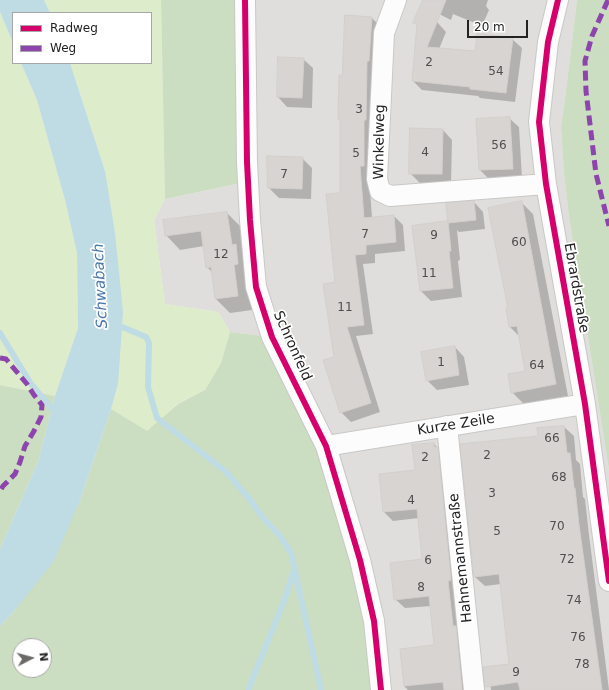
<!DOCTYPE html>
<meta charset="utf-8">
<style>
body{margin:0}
#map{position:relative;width:609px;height:690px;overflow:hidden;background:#f0eeeb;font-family:"DejaVu Sans",sans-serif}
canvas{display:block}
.legend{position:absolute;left:12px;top:12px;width:140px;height:52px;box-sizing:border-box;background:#fff;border:1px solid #a7a7a7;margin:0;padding:5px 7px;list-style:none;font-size:12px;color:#222}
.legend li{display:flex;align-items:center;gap:8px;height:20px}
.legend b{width:20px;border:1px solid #a7a7a7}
.north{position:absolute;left:12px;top:638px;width:40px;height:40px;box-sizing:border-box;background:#fff;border:1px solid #a7a7a7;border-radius:50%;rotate:84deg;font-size:11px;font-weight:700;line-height:16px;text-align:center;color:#222}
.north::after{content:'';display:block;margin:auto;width:14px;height:18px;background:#6a6968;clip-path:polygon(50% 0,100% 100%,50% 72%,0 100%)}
.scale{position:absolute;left:467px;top:20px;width:61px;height:18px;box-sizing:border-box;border:2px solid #222;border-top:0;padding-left:5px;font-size:12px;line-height:14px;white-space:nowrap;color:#222;-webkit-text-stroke:3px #fff;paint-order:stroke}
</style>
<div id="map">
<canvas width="609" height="690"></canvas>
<ul class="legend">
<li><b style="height:5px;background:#d6006c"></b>Radweg</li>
<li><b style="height:5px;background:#8e44ad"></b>Weg</li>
</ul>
<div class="north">N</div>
<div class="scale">20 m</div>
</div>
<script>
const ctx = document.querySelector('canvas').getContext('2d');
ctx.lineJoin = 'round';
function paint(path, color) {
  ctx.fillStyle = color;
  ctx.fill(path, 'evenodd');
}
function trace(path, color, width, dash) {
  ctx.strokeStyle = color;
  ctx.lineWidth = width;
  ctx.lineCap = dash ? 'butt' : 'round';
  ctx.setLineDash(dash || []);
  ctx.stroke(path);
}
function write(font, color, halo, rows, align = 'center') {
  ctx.font = font + ' "DejaVu Sans",sans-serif';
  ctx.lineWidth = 3.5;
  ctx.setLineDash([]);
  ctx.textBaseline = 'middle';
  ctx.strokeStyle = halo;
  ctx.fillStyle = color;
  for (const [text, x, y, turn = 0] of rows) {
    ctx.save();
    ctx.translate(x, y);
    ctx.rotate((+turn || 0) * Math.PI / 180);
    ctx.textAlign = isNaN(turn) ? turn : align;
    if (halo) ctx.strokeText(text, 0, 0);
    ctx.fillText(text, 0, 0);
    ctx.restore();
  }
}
const residential = new Path2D(`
 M 237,0 L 577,0 L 565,99 L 561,126 L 564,173 L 569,217 L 609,470 L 609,690 L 380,690 L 272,337 L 230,332 L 218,312 L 165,304 L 154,220 L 165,199 L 241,183 Z`);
const grass = new Path2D(`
 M 44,0 L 161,0 L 165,199 L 154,220 L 165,304 L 218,312 L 230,332 L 221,363 L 205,390 L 177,404 L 147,432 L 111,409 L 118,384 L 105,171 L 70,63 L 151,63 L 151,13 L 50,13 Z
 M 0,12 L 13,43 L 13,63 L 21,63 L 37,100 L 65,200 L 77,253 L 78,328 L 55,396 L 0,385 Z`);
const forest = new Path2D(`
 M 161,0 L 237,0 L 241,183 L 165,199 Z
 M 577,0 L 609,0 L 609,470 L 569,217 L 564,173 L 561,126 L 565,99 Z
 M 230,332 L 272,337 L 326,446 L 380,690 L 0,690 L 0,626 L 15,610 L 80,500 L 111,409 L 147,431 L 178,404 L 205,390 L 221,363 ZM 20,646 L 44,646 L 44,670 L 20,670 Z
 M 0,385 L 55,396 L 38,462 L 0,549 Z`);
const water = new Path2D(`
 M 0,0 L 44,0 L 50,13 L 13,13 L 13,43 L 0,12 Z
 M 21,63 L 70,63 L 105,171 L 115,233 L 123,312 L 118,384 L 111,409 L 80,500 L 54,561 L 15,610 L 0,626 L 0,549 L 38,462 L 55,396 L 78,328 L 77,253 L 65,200 L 37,100 Z`);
const shadow = new Path2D(`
 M 424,0 L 488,0 L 486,6 L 489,10 L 482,26 L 453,14 L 451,20 L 433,11 Z
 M 346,16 L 372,18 L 381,27 L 369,175 L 372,218 L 394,216 L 403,225 L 405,251 L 375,254 L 375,263 L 363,264 L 373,334 L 356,336 L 380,412 L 351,422 L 341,412 L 335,357 L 336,283 L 341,194 L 341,121 L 339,119 Z
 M 437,22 L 446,32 L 439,49 L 476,53 L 512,39 L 522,48 L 515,102 L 480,98 L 478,96 L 422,90 L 413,81 Z
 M 279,58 L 303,59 L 313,68 L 312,108 L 287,107 L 278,97 Z
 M 509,118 L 519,127 L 522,178 L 490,180 L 480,170 Z
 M 443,130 L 452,140 L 451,184 L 420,183 L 410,173 Z
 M 302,158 L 312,168 L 311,199 L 279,198 L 269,188 Z
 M 474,202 L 483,212 L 485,229 L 459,232 L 457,230 L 460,260 L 458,261 L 462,297 L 431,301 L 421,291 L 413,226 L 447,222 L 449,224 L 447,204 Z
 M 521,202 L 533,214 L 568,396 L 524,404 L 512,392 L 526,372 L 519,336 L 510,327 L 509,308 Z
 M 227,213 L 241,227 L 252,310 L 230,313 L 215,298 L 212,272 L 207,267 L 204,246 L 180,250 L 166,235 Z
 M 455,347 L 464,357 L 469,385 L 437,390 L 427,380 Z
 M 564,427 L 574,436 L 576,460 L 580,464 L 583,497 L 585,499 L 589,535 L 609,690 L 491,690 L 488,668 L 511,665 L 501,584 L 485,586 L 475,577 L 539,437 Z
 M 434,444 L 446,457 L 469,690 L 408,690 L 404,686 L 401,650 L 435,646 L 431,606 L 405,608 L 395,599 L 423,560 L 419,518 L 393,521 L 384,512 L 416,471 Z`);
const stream = new Path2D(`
 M 115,324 L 146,337 L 149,343 L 148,387 L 157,418 L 225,471 L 248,497 L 263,518 L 280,536 L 291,553 L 321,690
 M 0,333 L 31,384 L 54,411 L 55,415
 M 248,690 L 284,601 L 294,570`);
const building = new Path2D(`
 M 423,0 L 446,0 L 427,47 L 475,51 L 477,33 L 513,38 L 506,93 L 470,89 L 470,87 L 412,81 L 417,24 L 413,23 Z
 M 345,15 L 372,17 L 369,61 L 367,61 L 366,120 L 364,120 L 364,166 L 360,166 L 364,218 L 394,215 L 396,242 L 366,245 L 366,254 L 355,255 L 364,325 L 347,327 L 371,403 L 340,413 L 323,360 L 334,357 L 323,284 L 335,282 L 326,194 L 340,193 L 340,119 L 338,119 L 339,75 L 342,75 Z
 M 278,57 L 304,58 L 302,98 L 277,97 Z
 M 510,117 L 513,169 L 479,170 L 476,119 Z
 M 410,128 L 443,129 L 442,174 L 409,174 Z
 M 267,156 L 303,157 L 302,189 L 268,188 Z
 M 474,201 L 476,220 L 448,223 L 446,203 Z
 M 522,201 L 556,384 L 511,393 L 508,374 L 525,371 L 517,326 L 509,327 L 506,308 L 508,308 L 488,208 Z
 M 227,212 L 232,245 L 236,244 L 238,264 L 234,265 L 238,296 L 215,299 L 211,267 L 206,268 L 201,231 L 165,236 L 163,220 Z
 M 448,221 L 451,251 L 449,251 L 453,288 L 420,291 L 412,226 Z
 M 455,346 L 459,375 L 426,381 L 421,352 Z
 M 564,426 L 567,453 L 570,453 L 574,488 L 575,488 L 579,525 L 602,690 L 520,690 L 518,682 L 485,687 L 483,667 L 509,664 L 499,574 L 474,577 L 460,444 L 538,436 L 537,428 Z
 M 434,443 L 434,447 L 438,447 L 451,580 L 448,581 L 453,626 L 456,626 L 462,690 L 444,690 L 443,682 L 404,686 L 400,649 L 434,645 L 429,596 L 394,600 L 390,563 L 422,559 L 417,509 L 383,512 L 379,474 L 415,470 L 412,445 Z`);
const street = new Path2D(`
 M 245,0 L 247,162 L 250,220 L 256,287 L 272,337 L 326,446 L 360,560 L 374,621 L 381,690
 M 396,0 L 384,33 L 377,179 L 380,191 L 390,196 L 546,184
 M 558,0 L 548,42 L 539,122 L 546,184 L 585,404 L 609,581
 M 447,426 L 474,690
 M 326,446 L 585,404`);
const quiet = new Path2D(`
 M 608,0 L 592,36 L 585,61 L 586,91 L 596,174 L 609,226
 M 0,358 L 6,359 L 27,384 L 34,395 L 42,405 L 41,417 L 34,431 L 25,446 L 20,462 L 15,474 L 3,486 L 0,491`);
const cycleway = new Path2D(`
 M 245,0 L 247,162 L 250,220 L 256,287 L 272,337 L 326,446 L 360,560 L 374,621 L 381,690
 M 558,0 L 548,42 L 539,122 L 546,184 L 585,404 L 609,581`);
const numberNames = [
 ["2",429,63],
 ["54",496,72],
 ["3",359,110],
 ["56",499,146],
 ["4",425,153],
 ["5",356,154],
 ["7",284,175],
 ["7",365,235],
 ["9",434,236],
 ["60",519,243],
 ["12",221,255],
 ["11",429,274],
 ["11",345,308],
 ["1",441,363],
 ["64",537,366],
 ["66",552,439],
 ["2",487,456],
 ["2",425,458],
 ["68",559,478],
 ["3",492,494],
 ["4",411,501],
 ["70",557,527],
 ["5",497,532],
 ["72",567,560],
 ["6",428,561],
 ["8",421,588],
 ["74",574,601],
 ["76",578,638],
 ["78",582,665],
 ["9",516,673]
];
const streetNames = [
 ["Winkelweg",380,142,-89],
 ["Ebrardstraße",576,288,80],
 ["Schronfeld",292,346,66],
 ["Kurze Zeile",456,425,-9],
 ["Hahnemannstraße",461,558,-96]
];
const waterNames = [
 ["Schwabach",101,286,-93]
];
paint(residential, '#dfdedc');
paint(grass, '#ddeccb');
paint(forest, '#cbdec1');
paint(water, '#bfdbe3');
paint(shadow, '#0003');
trace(stream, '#bfdbe3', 6);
paint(building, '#d7d4d2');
trace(building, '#d3d0cc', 1);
trace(street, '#c9c8c7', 22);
trace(street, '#fdfcfc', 20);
trace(quiet, '#8e44ad', 5, [10, 5]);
trace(cycleway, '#d6006c', 6);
write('12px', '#4f4e4e', null, numberNames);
write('14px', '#222', '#fff', streetNames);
write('italic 15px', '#4a7aab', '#fff', waterNames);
</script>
